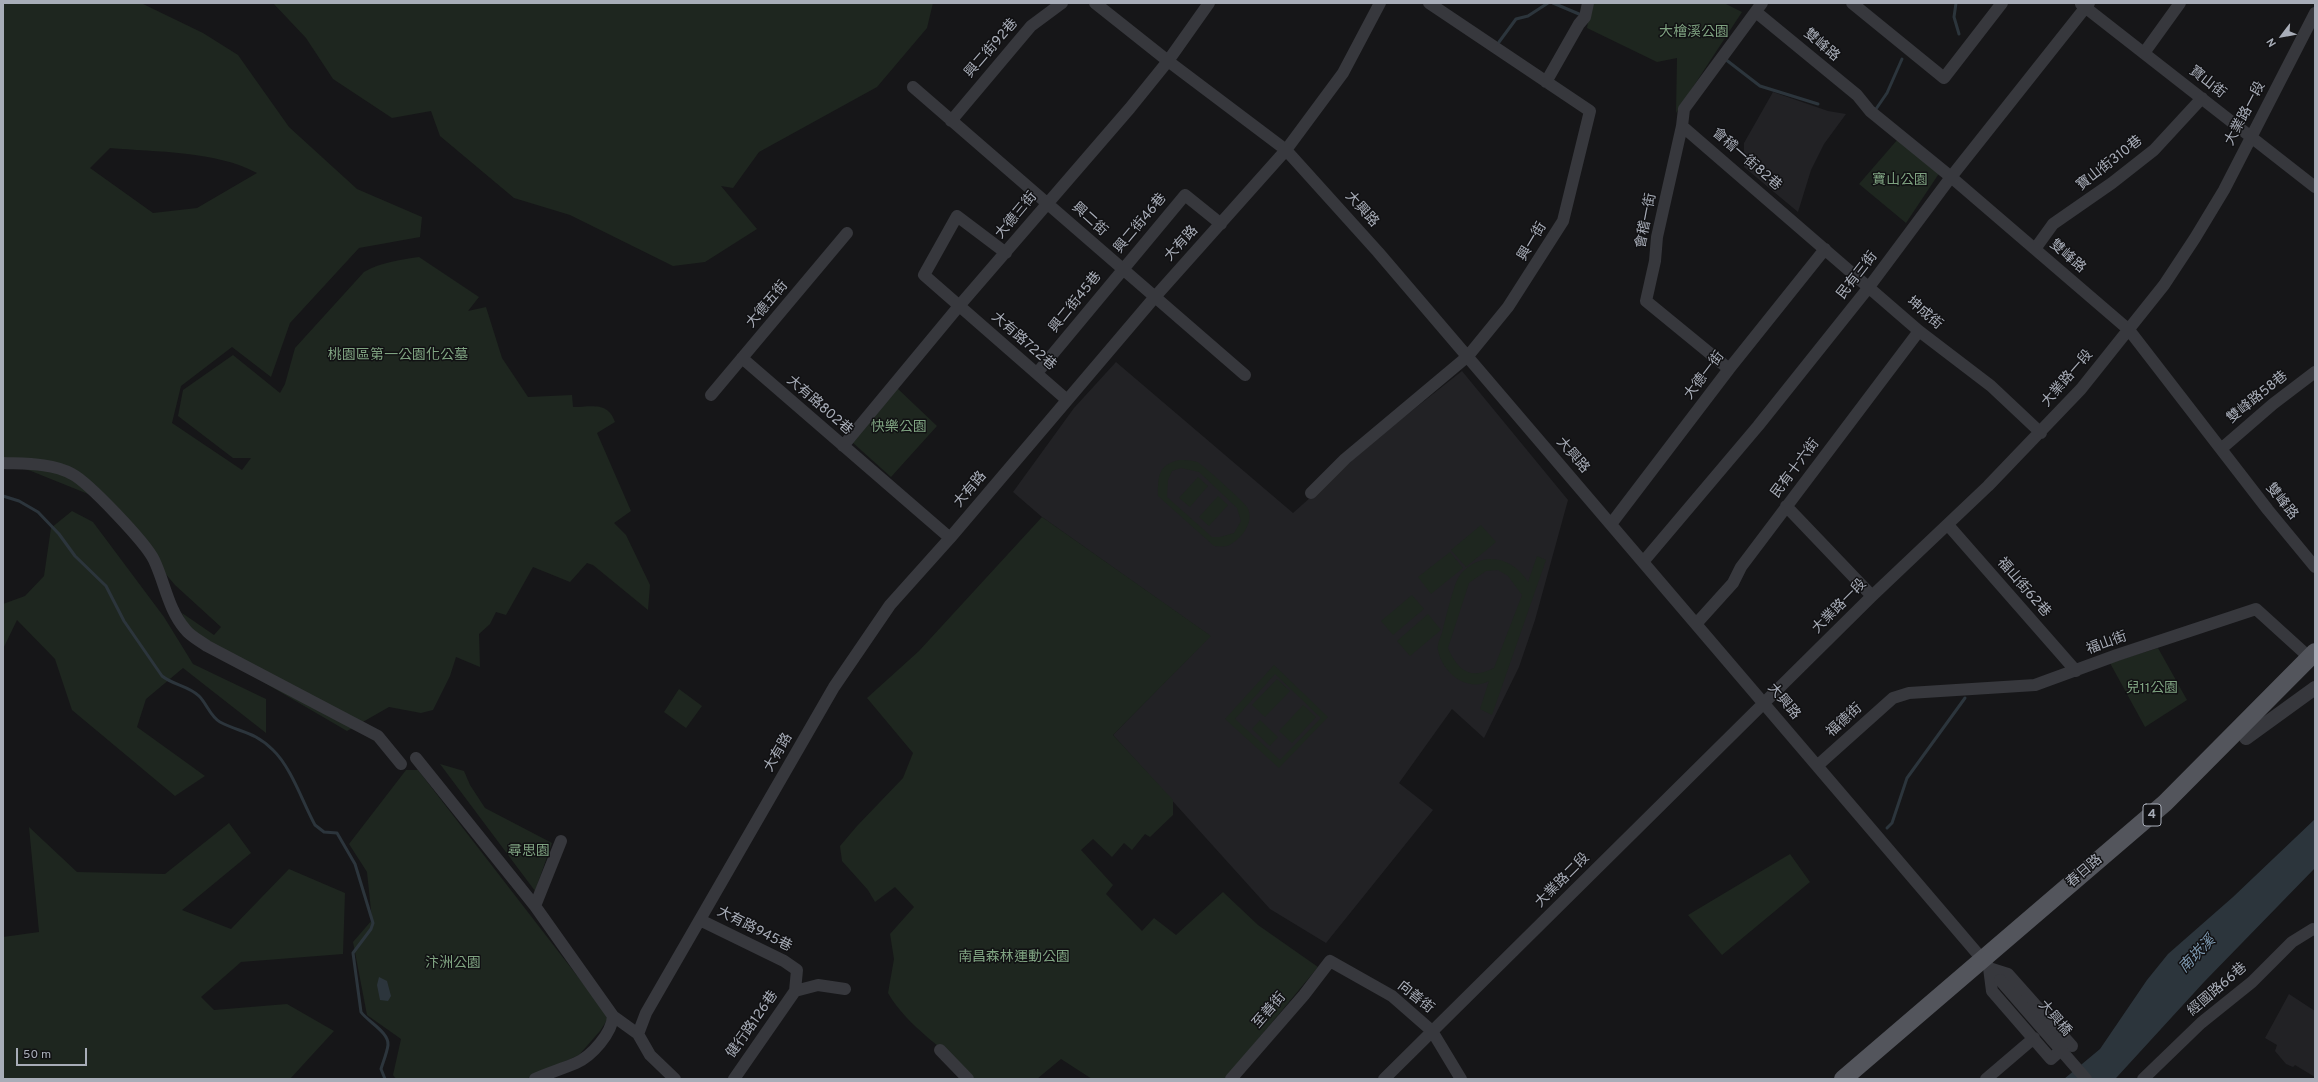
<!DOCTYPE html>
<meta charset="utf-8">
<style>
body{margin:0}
#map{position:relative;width:2318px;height:1082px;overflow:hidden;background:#161618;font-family:Overpass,sans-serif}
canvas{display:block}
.frame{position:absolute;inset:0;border:4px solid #a8adb8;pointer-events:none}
.north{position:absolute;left:2262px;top:16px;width:40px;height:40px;-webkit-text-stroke:3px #111113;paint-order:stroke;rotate:238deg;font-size:11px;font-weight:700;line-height:16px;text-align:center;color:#a8adb8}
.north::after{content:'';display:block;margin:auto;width:14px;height:18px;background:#a8adb8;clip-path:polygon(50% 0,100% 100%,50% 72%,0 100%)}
.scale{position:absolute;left:16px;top:1048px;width:71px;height:18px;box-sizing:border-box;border:2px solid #a8adb8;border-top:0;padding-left:5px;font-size:12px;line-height:14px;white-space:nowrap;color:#a8adb8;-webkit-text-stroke:3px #111113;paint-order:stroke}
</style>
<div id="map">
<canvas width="2318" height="1082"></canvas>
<div class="frame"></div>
<div class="north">N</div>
<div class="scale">50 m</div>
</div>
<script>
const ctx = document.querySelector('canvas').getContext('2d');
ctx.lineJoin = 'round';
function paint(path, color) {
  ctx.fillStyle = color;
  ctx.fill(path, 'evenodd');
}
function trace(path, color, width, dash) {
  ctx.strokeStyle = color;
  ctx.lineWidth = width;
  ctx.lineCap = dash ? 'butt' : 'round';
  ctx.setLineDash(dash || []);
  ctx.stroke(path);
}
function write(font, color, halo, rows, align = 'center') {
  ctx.font = font + ' Overpass,"Noto Sans TC",sans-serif';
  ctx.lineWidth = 3;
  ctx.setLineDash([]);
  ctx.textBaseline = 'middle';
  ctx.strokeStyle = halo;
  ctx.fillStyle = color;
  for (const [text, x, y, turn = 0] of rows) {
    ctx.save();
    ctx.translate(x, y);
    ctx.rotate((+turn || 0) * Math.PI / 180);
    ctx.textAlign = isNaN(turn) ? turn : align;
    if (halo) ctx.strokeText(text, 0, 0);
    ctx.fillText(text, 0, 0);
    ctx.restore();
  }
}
const built = new Path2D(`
 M 1773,92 L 1828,111 L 1846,114 L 1824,144 L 1811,170 L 1798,212 L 1744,167 L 1744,143 Z
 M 1116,362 L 1293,513 L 1376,439 L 1462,371 L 1568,500 L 1535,620 L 1519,667 L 1484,738 L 1452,709 L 1399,783 L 1433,810 L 1326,943 L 1270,909 L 1113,735 L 1210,636 L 1042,517 L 1013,492 L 1074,408 Z
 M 2289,994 L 2315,1011 L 2315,1077 L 2295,1065 L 2293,1067 L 2286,1064 L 2275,1051 L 2277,1045 L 2265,1038 Z`);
const green = new Path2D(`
 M 3,3 L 141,3 L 203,33 L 238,55 L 289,127 L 357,189 L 422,217 L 420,237 L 359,248 L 290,323 L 271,377 L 232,347 L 181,386 L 172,423 L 242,470 L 251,458 L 233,458 L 178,416 L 183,390 L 233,355 L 280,393 L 285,384 L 295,348 L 364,272 C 382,262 399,260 419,257 L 479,297 L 468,311 L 486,307 L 502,358 L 528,397 L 572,395 L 573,407 C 591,407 608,401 615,422 L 597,433 L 631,511 L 614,523 L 626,535 L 650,585 L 648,610 L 593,565 L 587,563 L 570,582 L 533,567 L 506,615 L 496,612 L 490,624 L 479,634 L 480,667 L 456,657 L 450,676 L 433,710 L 421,713 L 389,707 L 347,731 L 193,641 L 182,613 L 214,635 L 221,627 L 175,585 L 103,500 L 31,471 L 3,463 ZM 110,148 C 155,152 217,151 257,173 L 197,208 L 153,213 L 90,168 Z
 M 273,3 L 933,3 L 927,28 L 877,87 L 759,152 L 733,188 L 721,186 L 757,229 L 705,262 L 673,266 L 570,215 L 514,198 L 440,136 L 431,111 L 392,118 L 333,79 L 306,38 Z
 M 1591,3 L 1724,3 L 1742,12 L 1676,113 L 1677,58 L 1657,62 L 1587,28 Z
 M 1898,139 L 1940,172 L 1906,223 L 1859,184 Z
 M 897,388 L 937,426 L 891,477 L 852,442 Z
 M 1179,460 C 1185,460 1191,460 1197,462 C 1201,463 1244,502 1247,507 C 1256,522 1240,541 1227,546 C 1223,547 1218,546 1214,546 L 1158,496 C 1158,476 1158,465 1179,460 ZM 1181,468 L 1199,472 L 1237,508 L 1241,521 L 1234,533 L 1220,537 L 1212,537 L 1167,497 L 1168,480 L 1172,471 Z
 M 1198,477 L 1208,486 L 1190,507 L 1179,498 Z
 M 1218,496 L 1228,505 L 1209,526 L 1199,517 Z
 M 72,511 L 93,522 L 164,617 L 193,664 L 266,699 L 266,733 L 183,668 L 146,699 L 137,727 L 205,776 L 175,796 L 72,710 L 55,659 L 17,620 L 3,649 L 3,604 L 25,596 L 44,576 L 51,528 Z
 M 1042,517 L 1211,636 L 1113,735 L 1173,800 L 1173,815 L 1150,837 L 1145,834 L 1132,850 L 1124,843 L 1112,857 L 1093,839 L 1081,850 L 1113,885 L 1106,894 L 1142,931 L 1154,918 L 1176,935 L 1223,892 L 1258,925 L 1318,967 L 1225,1079 L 1092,1079 L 1061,1059 L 1037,1079 L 973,1079 C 947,1049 908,1028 888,993 L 894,959 L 890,934 L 914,907 L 895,887 L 875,902 L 868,890 L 842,861 L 840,846 L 857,826 L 903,778 L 913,753 L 867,698 L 919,651 Z
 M 1481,525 L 1496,542 L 1466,567 L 1451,550 Z
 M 1450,552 L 1463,568 L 1431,594 L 1418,577 Z
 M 1537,556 L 1546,560 L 1492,715 L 1480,709 L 1489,681 C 1480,686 1470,685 1461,681 C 1449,675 1440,662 1438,650 C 1437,645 1440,638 1442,633 C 1445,621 1454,582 1460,575 C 1481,550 1512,556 1528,582 ZM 1498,570 L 1508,576 L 1522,595 L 1494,668 C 1470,680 1458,671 1448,648 L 1469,583 L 1486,571 Z
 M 1412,595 L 1424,609 L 1393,635 L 1381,621 Z
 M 1428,614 L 1441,630 L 1410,656 L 1397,641 Z
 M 2158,648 L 2187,700 L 2145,727 L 2110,663 Z
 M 1274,665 L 1328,717 L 1279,768 L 1225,719 ZM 1275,674 L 1321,718 L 1280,760 L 1235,719 Z
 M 1277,679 L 1290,691 L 1265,717 L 1252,705 Z
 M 679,689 L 702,706 L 686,728 L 664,712 Z
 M 1303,705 L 1316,717 L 1292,743 L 1279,731 Z
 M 1260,720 L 1278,737 L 1270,746 L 1252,729 Z
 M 440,764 L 464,771 L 470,785 L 485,808 L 552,843 L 535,891 Z
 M 406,770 L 418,770 L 609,1017 L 600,1031 L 579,1055 L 526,1079 L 396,1079 L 393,1075 L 401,1039 L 367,1015 L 353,942 L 372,920 L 367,872 L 349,844 Z
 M 229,823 L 251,853 L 182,910 L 231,929 L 289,869 L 345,893 L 343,954 L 241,962 L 201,997 L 214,1010 L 287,1004 L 334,1031 L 290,1079 L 3,1079 L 3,937 L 39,932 L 29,827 L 77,872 L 165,874 Z
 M 1790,854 L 1810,882 L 1722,955 L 1688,915 Z`);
const water = new Path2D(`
 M 2315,819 L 2315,868 L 2204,982 L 2117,1077 L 2115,1079 L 2064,1079 L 2100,1049 L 2147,980 L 2168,954 L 2233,897 Z
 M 379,977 L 387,981 L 391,996 L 388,1001 L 380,1000 L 377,985 Z`);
const stream = new Path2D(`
 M 1553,3 L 1579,14
 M 1956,3 L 1954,17 L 1959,34
 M 1499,42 L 1516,19 L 1528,16 L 1548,3
 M 1725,59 L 1760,86 L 1818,104
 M 1876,109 L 1887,93 L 1902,59
 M 3,496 L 19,501 L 38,512 L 59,534 L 75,556 L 106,586 L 124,621 L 162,676 C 173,685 189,686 199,696 C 207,704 210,716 220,722 C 241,733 254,731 273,750 C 291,767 303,803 315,825 L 324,832 L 337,833 L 355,864 L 373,923 L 371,929 L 353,953 L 361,1012 C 368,1022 389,1032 388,1045 C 387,1053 383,1062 381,1069 L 385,1079
 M 1887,828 L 1892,823 L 1907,778 L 1965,698`);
const minor = new Path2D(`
 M 1095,3 L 1168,61 L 1286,150 L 1378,252 L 2000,980
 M 1852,3 L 1944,78 L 2002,3
 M 2081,4 L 2315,187
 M 1756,12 L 1857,95 L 1870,111 L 1951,177 L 2129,330 L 2268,510 L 2315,567
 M 2144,53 L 2180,3
 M 1546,82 L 1579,24 L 1585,17 L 1588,3
 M 913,87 C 1024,183 1134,280 1245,375
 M 951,121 L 1031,26 L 1062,3
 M 1682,126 L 1919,331 L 1991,386 L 2041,433
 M 2035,249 L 2053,224 L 2112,183 L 2154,150 L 2202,98
 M 1006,253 L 957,216 L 924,275 L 1067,400
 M 742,358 L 950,538
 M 1729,369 L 1646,301 L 1655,261 L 1657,237 L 1682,126 L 1684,109 L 1762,3
 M 1037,373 L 1185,195 L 1221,224
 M 711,395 L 847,233
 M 843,446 L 959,306 L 1130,108 L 1168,61 L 1209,3
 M 2221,449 L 2273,404 L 2315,372
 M 3,463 C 25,464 52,463 72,474 C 88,482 146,543 154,560 C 165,583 168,609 185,629 C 190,636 200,641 207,646 L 378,736 L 401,764
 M 1311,493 L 1345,459 L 1468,356 L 1508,307 L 1563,221 L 1590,111 L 1429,3
 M 1786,506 L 1872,596
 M 1611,524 L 1729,369 L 1825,249
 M 1948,525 L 2076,671
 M 1643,562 L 1758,426 L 1869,287 L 1951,177 L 2089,3
 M 1696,624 L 1733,583 L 1741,567 L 1919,331
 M 416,758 L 535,906
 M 1817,766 L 1893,698 L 1909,693 L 2035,685 L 2117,655 L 2256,609 L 2310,658
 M 700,920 L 784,961 L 797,970 L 795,991
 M 613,1016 L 638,1034 L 650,1055 L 675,1079
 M 638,1034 L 646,1013 L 834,687 L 890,605 L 950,538 L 1154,298 L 1286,150 L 1343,73 L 1380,3
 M 2069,1043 L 2051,1059 L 1992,991 L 1989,968 L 2008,974 L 2072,1046
 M 940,1050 L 968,1079
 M 535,1079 C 548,1073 562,1069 576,1063 C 592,1056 612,1033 613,1016 L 535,906 L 561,841
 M 734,1079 L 795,991 L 818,985 L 845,989
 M 1231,1079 L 1304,995 L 1330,961 L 1392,996 L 1432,1031 L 1461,1079
 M 1384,1079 L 1872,596 L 1988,486 L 2081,389 L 2164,285 L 2195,238 L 2224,190 L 2315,13
 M 1986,1079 L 2034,1038
 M 2143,1079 L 2201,1023 L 2252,982 L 2292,942 L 2313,929 L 2315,930`);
const tertiary = new Path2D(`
 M 2246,738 L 2315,688`);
const primary = new Path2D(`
 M 1843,1079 L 2165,803 L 2315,652`);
const minorBridge = new Path2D(`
 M 2000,980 L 2086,1079`);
const shields = [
 [2152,815,18]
];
const shieldNames = [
 ["4",2152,815]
];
const parkNames = [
 ["大檜溪公園",1694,33],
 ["寶山公園",1900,181],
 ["桃園區第一公園化公墓",398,356],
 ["快樂公園",899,428],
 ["兒11公園",2152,689],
 ["尋思園",529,852],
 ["南昌森林運動公園",1014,958],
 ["汴洲公園",453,964]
];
const streetNames = [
 ["雙峰路",1821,46,40],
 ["興二街92巷",992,49,-49],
 ["寶山街",2207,83,38],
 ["大業路一段",2246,114,-62],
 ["會稽一街82巷",1746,160,41],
 ["寶山街310巷",2110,164,-38],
 ["大興路",1361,210,48],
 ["大德三街",1017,216,-50],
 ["興二街",1089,220,42],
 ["會稽一街",1647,221,-79],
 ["興二街46巷",1141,224,-50],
 ["興一街",1533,242,-59],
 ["大有路",1182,244,-48],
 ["雙峰路",2067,257,41],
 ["民有三街",1858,276,-52],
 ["興二街45巷",1076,303,-51],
 ["大德五街",768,305,-50],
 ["坤成街",1924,314,40],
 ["大有路722巷",1023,342,41],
 ["大德一街",1705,376,-53],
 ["大業路一段",2068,379,-49],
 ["雙峰路58巷",2258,398,-39],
 ["大有路802巷",819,406,41],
 ["大興路",1572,456,49],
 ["民有十六街",1796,469,-53],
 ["大有路",971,490,-50],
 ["雙峰路",2281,502,51],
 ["福山街62巷",2023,588,49],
 ["大業路一段",1840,607,-45],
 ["福山街",2107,644,-20],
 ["大興路",1783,702,50],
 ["福德街",1845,721,-42],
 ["大有路",779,753,-60],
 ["春日路",2085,872,-41],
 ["大業路二段",1563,881,-45],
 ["大有路945巷",754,930,27],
 ["經國路66巷",2218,990,-41],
 ["向善街",1415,998,39],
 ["至善街",1270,1011,-49],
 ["大興橋",2054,1019,49],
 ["健行路126巷",753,1025,-55]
];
const waterNames = [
 ["南崁溪",2198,955,-46]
];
paint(built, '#222225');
paint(green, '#1e261f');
paint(water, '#2c353c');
trace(stream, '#2c353c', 3);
trace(minor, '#37383d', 12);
trace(tertiary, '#37383d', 14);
trace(primary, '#53555c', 18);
trace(minorBridge, '#37383d', 12);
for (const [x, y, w] of shields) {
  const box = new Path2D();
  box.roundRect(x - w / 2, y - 11, w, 22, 3);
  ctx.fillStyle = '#111113';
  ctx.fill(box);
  trace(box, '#a8adb8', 1);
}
write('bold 13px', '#a8adb8', null, shieldNames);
write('14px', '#7fa381', '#111113', parkNames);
write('14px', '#a8adb8', '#111113', streetNames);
write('italic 15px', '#7f9bb3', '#111113', waterNames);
</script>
